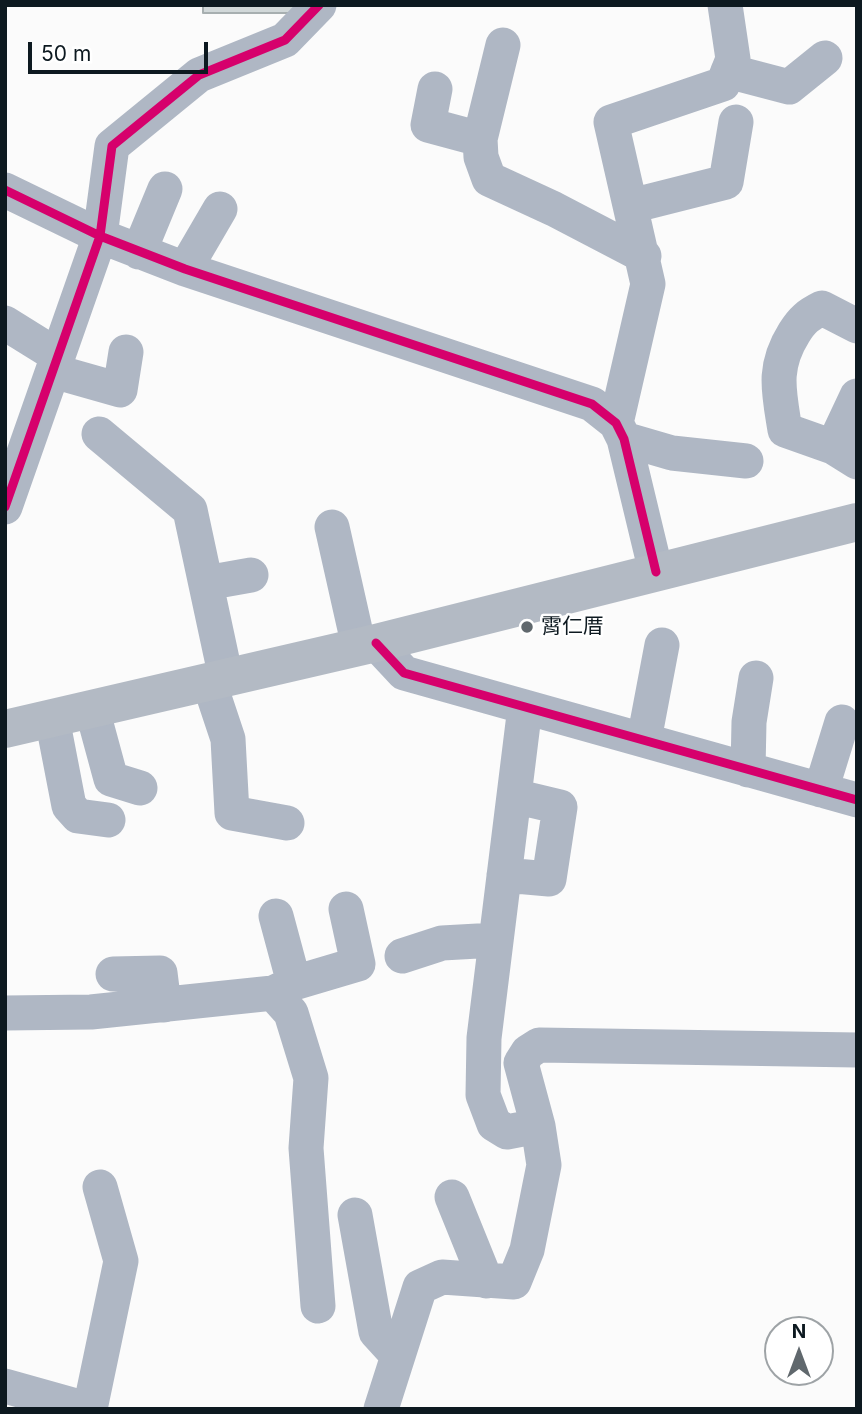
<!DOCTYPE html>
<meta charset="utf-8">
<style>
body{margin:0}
#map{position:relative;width:862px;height:1414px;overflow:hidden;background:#fbfbfb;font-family:Inter,sans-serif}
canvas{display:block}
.frame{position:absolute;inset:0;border:7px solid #0d1920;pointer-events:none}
.north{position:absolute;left:764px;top:1316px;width:70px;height:70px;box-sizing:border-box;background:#fff;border:2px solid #9ea3a6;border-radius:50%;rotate:0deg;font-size:19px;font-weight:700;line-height:28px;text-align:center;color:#0d1920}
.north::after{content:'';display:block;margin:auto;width:24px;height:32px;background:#60686d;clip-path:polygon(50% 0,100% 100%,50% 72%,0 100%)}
.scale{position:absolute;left:28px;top:42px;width:180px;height:32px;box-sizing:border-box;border:4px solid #0d1920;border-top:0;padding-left:9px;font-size:21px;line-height:24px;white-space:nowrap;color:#0d1920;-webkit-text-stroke:5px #fff;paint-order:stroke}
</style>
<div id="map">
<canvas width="862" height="1414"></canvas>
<div class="frame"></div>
<div class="north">N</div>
<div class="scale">50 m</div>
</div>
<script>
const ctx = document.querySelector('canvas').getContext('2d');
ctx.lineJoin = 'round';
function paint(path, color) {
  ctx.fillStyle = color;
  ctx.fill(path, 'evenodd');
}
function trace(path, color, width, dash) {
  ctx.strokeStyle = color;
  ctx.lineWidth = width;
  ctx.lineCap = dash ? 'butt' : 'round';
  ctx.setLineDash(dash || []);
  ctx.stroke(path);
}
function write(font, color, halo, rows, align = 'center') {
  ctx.font = font + ' Inter,"Noto Sans TC",sans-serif';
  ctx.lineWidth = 5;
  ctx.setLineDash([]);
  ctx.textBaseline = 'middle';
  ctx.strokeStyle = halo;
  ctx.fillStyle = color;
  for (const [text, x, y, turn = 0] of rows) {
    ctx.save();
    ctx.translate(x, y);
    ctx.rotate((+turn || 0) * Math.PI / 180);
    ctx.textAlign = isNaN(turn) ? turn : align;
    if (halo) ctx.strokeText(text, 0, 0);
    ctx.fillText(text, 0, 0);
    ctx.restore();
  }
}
const building = new Path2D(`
 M 203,5 L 304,5 L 304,13 L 203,13 Z`);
const minor = new Path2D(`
 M 503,45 L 480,139 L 481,157 L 489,179 L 554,209 L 644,256
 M 728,71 L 789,87 L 825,58
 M 435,89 L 428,125 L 480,139
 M 5,190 L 100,236 L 185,269 L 592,404 L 616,423 L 624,439 L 656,572
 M 631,206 L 726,182 L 736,122
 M 139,252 L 165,189
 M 185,269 L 220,209
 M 5,323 L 58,356
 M 53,371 L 120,390 L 126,352
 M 857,396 L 833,447 L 857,462
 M 616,423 L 648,284 L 611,122 L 723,84 L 733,59 L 725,5
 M 99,434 L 190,510 L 226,678
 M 624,439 L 672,453 L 746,461
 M 833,447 L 785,430 C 779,392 772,368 794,333 C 802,320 808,315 822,308 L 857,326
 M 5,507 L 100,236 L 112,146 L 199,75 L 285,40 L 319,5
 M 332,527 L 359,647
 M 206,583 L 251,575
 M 376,643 L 404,673 L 857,800
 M 209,682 L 228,739 L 232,813 L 287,823
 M 525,707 L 484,1038 L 483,1095 L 494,1124 L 507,1132 L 538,1126
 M 92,709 L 111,779 L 140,788
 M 52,718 L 69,806 L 78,816 L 108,820
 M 644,740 L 662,645
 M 748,770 L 749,722 L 756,678
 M 821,790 L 842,722
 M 504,875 L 549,879 L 560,807 L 514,796
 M 402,956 L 442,943 L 496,940
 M 113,974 L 160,973 L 164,1005
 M 294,983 L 358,964 L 346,909
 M 273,993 L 294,983 L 276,916
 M 5,1013 L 91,1012 L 273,993 L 291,1013 L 311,1078 L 306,1148 L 318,1306
 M 452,1197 L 486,1281
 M 355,1215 L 376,1332 L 397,1355
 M 5,1386 L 87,1409
 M 90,1409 L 121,1261 L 100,1187
 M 381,1409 L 420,1287 L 442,1277 L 514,1282 L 527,1250 L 544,1165 L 538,1126 L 521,1063 L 528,1052 L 539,1045 L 857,1050`);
const major = new Path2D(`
 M 5,729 L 376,643 L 857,522`);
const cycleway = new Path2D(`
 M 5,190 L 100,236 L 185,269 L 592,404 L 616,423 L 624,439 L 656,572
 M 5,507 L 100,236 L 112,146 L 199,75 L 285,40 L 319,5
 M 376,643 L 404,673 L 857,800`);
const markers = [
 [527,627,7,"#60686d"]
];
const poiNames = [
 ["霄仁厝",541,627]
];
paint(building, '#d1d8d9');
trace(building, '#a7afb0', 2);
trace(minor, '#afb7c4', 35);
trace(major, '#b3bac4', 38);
trace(cycleway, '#d6006c', 9);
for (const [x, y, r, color] of markers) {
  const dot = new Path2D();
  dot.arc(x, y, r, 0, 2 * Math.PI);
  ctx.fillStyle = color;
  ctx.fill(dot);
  trace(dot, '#fff', 2.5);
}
write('21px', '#0d1920', '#fff', poiNames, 'left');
</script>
